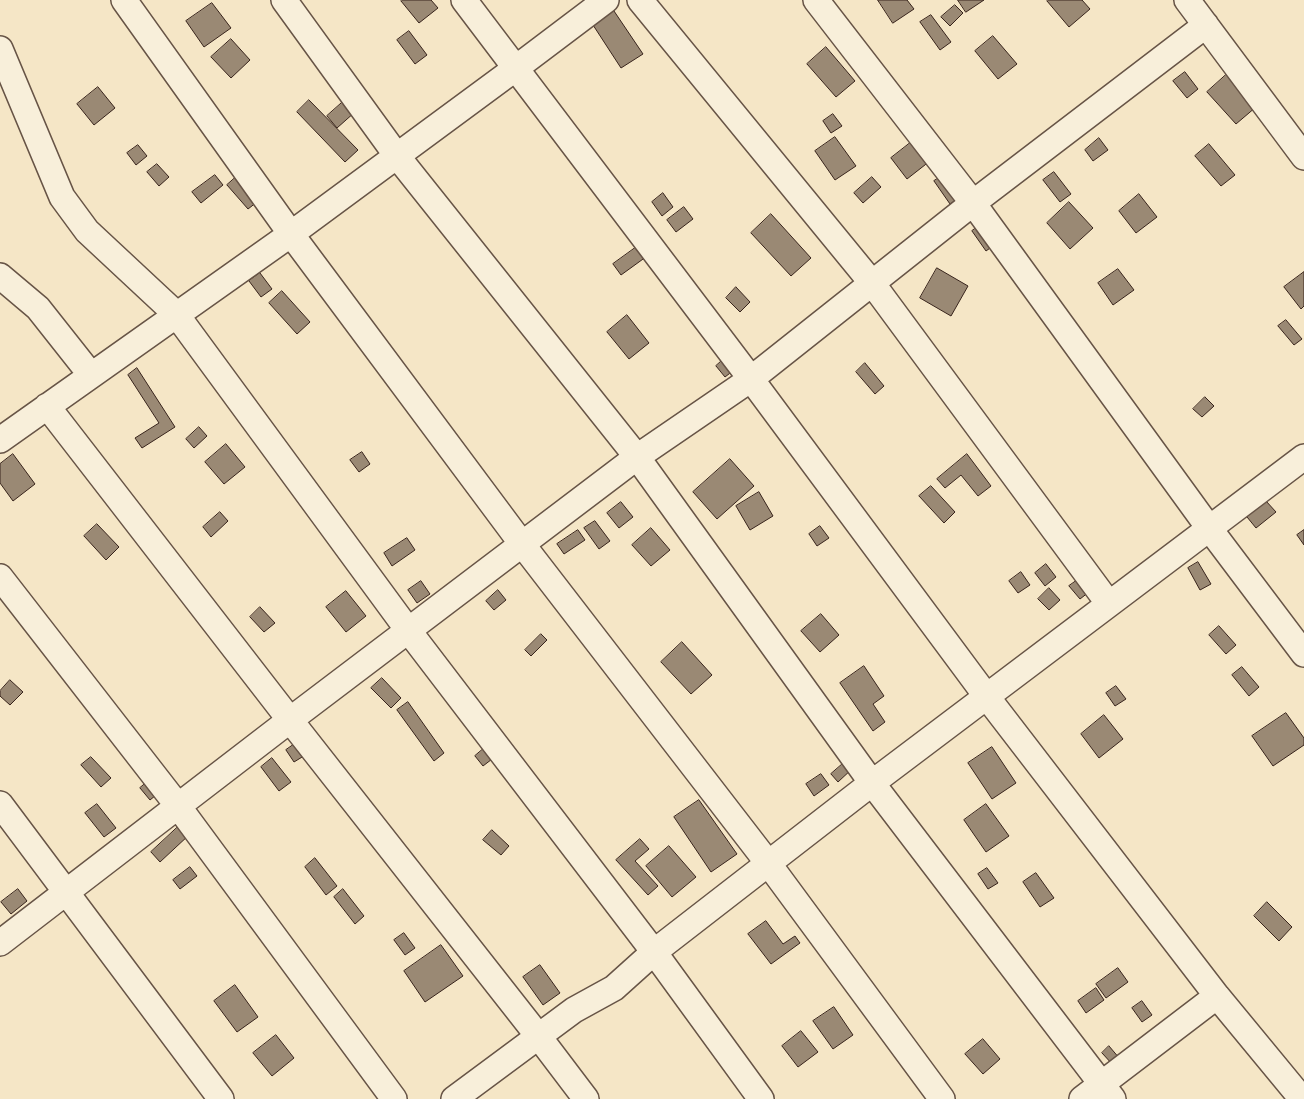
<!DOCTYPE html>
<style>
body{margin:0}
canvas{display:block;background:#f5e6c6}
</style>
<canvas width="1304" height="1099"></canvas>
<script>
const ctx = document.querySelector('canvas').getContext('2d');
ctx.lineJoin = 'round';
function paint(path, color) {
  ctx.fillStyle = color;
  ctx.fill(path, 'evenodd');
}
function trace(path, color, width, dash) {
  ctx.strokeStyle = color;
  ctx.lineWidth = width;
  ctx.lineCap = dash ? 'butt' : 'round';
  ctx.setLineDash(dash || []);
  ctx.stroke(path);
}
const building = new Path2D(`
 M 402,0 L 431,0 L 438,8 L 419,23 L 401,1 Z
 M 878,0 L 907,0 L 914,9 L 893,23 Z
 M 958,0 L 984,0 L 966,12 Z
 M 1048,0 L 1082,0 L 1090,9 L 1069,27 L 1047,1 Z
 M 212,3 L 231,28 L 204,47 L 186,21 Z
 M 955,5 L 963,13 L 950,26 L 941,17 Z
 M 614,11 L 643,54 L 621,68 L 593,25 Z
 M 931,15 L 951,42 L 940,50 L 920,22 Z
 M 409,31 L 427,55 L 415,64 L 397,40 Z
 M 993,36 L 1017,64 L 998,79 L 975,51 Z
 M 231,39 L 250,60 L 231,78 L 211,57 Z
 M 826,47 L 855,81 L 836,97 L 807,64 Z
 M 1185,72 L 1198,89 L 1187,98 L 1173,81 Z
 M 1227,74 L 1256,107 L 1236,124 L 1207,92 Z
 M 98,87 L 115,108 L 94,125 L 77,104 Z
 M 309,100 L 358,150 L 345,162 L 297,112 Z
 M 345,100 L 355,112 L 337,128 L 327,116 Z
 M 833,114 L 842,126 L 831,133 L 823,121 Z
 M 835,137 L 856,166 L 835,180 L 815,151 Z
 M 1099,138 L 1108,150 L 1093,161 L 1085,150 Z
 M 914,140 L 930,161 L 907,179 L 891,158 Z
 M 1209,144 L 1235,175 L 1221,186 L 1195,156 Z
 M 138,145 L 147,156 L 136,165 L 127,153 Z
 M 157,164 L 169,177 L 159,186 L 147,172 Z
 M 1054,172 L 1071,194 L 1060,202 L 1043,180 Z
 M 947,173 L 963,196 L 950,204 L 934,181 Z
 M 215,175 L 223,185 L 201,203 L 192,192 Z
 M 872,177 L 881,187 L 863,203 L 854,193 Z
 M 235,178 L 257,202 L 248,209 L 227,185 Z
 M 663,193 L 673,207 L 662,216 L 652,202 Z
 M 1139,194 L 1157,217 L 1136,233 L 1119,211 Z
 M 1069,202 L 1093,228 L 1070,249 L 1047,223 Z
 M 684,207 L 693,219 L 676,232 L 667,220 Z
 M 771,214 L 811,258 L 791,276 L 751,233 Z
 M 983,223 L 997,243 L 986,251 L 972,231 Z
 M 642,243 L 650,254 L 621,275 L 613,264 Z
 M 937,268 L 968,286 L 951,316 L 920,298 Z
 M 1118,269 L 1134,290 L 1113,305 L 1098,283 Z
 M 1304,272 L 1304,306 L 1301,309 L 1284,287 Z
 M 260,273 L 272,289 L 261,297 L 249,281 Z
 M 736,287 L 750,302 L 740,312 L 726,298 Z
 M 282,291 L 310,322 L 297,334 L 269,303 Z
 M 627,315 L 649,343 L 629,359 L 607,332 Z
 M 1286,320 L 1302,339 L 1294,345 L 1278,326 Z
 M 725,358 L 734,370 L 725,377 L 716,366 Z
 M 865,363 L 884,386 L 875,394 L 856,372 Z
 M 137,368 L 175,427 L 142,448 L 135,438 L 159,423 L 128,375 Z
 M 1205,397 L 1214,406 L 1202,417 L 1193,409 Z
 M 199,427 L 207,436 L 194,448 L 186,439 Z
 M 226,444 L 245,467 L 224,484 L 205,462 Z
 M 362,452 L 370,464 L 359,472 L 350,460 Z
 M 13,454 L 35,484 L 13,501 L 0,483 L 0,464 Z
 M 967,454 L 991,486 L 978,496 L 961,475 L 945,488 L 937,479 Z
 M 730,459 L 754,486 L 717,519 L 693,492 Z
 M 931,486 L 955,512 L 944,523 L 919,496 Z
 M 759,492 L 773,516 L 750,530 L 736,506 Z
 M 1266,501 L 1276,512 L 1256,528 L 1247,517 Z
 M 621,502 L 633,517 L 619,528 L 607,513 Z
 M 220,512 L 228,521 L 211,537 L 203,527 Z
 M 595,521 L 610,541 L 599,549 L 584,528 Z
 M 97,524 L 119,547 L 106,560 L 84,536 Z
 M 820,526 L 829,538 L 817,546 L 809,534 Z
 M 651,528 L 670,550 L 651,566 L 632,545 Z
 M 578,530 L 585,540 L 564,554 L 557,544 Z
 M 1304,530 L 1304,545 L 1297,535 Z
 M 407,538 L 415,550 L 392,566 L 384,553 Z
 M 1198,562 L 1211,584 L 1200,590 L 1188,568 Z
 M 1046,564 L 1056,577 L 1045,586 L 1035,573 Z
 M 1021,572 L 1030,585 L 1018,593 L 1009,581 Z
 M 1079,579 L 1089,592 L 1080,599 L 1069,586 Z
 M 421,581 L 430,594 L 417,603 L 408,590 Z
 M 1049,588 L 1060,600 L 1049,610 L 1038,599 Z
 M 498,590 L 506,600 L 494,610 L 486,601 Z
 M 346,591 L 366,616 L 346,632 L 326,607 Z
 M 260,607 L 275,623 L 264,632 L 250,617 Z
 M 821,614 L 839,635 L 820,652 L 801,631 Z
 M 1219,626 L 1236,645 L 1226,654 L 1209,635 Z
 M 541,634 L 547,640 L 531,656 L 525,650 Z
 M 682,642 L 712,675 L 691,694 L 661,662 Z
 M 864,666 L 884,696 L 873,704 L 885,722 L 873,731 L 840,683 Z
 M 1242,667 L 1259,687 L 1249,696 L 1232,675 Z
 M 382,678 L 401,698 L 391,708 L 371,688 Z
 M 10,680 L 23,692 L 10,705 L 0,696 L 0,691 Z
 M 1116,686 L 1126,699 L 1115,706 L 1106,693 Z
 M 408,702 L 444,753 L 434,761 L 397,710 Z
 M 1286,713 L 1304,738 L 1304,745 L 1273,766 L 1252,736 Z
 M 1104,715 L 1123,739 L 1099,758 L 1081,734 Z
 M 299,741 L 307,754 L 294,762 L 286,750 Z
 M 488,745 L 496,756 L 483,766 L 475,756 Z
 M 992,747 L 1016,783 L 992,799 L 968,763 Z
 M 91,757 L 111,778 L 101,787 L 81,765 Z
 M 272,758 L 291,782 L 279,791 L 261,767 Z
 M 846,761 L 853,768 L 838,782 L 831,774 Z
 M 821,774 L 829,785 L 814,796 L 806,784 Z
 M 151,779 L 161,791 L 150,800 L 140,788 Z
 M 699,800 L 737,854 L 711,872 L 674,817 Z
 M 97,804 L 116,828 L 104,837 L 85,813 Z
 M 986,804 L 1009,836 L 986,852 L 964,820 Z
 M 180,825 L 189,835 L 160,862 L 151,852 Z
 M 492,830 L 509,846 L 501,855 L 483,840 Z
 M 640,839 L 649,849 L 635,861 L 658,886 L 648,895 L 616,860 Z
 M 669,846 L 696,877 L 672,897 L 646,866 Z
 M 315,858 L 337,886 L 326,895 L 305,867 Z
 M 190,867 L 197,876 L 180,889 L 173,880 Z
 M 987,868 L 998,883 L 988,889 L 978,874 Z
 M 1036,873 L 1054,898 L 1040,907 L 1023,882 Z
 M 18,889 L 27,901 L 11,914 L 1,902 Z
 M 343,889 L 364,916 L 355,924 L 334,897 Z
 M 1267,902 L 1292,927 L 1279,941 L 1254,916 Z
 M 766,921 L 783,944 L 795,936 L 800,943 L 771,964 L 748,934 Z
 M 404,933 L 415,948 L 405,955 L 394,940 Z
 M 441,945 L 463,976 L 425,1002 L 404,971 Z
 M 540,965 L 560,993 L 543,1005 L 523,977 Z
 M 1118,968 L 1128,982 L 1106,998 L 1096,984 Z
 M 235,985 L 258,1017 L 237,1032 L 214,1001 Z
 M 1096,988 L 1104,1000 L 1086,1013 L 1078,1001 Z
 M 1142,1001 L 1152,1015 L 1142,1022 L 1132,1008 Z
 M 834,1007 L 853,1035 L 833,1049 L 813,1021 Z
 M 801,1031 L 818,1052 L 798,1067 L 782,1046 Z
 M 276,1035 L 294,1058 L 272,1076 L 253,1053 Z
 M 983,1039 L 1000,1059 L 983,1074 L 965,1054 Z
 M 1109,1046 L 1120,1059 L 1113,1065 L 1102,1053 Z`);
const minor = new Path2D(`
 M 124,0 L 291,234 L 522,544 L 768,863 L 942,1099
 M 284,0 L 397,156 L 637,457 L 872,783 L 1113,1099
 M 464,0 L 751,379 L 987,697 L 1217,996 L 1302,1099
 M 640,0 L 872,283 L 1109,604
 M 816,0 L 973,203 L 1209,528 L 1304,654
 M 1187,0 L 1304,157
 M 0,49 L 62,197 L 87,231 L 176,314 L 408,630 L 654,952 L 761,1099
 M 0,276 L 38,308 L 91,375
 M 47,406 L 290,720 L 539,1037 L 586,1099
 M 0,440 L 291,234 L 516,68 L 606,0
 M 0,577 L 178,806 L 394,1099
 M 0,804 L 221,1099
 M 0,943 L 290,720 L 637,457 L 751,379 L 973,203 L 1206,25
 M 454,1099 L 574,1010 L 614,988 L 654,952 L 872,783 L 1304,457
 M 1082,1099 L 1217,996`);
paint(building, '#9a8974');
trace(building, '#38241c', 1);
trace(minor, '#675446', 28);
trace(minor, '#f8efda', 25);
</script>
